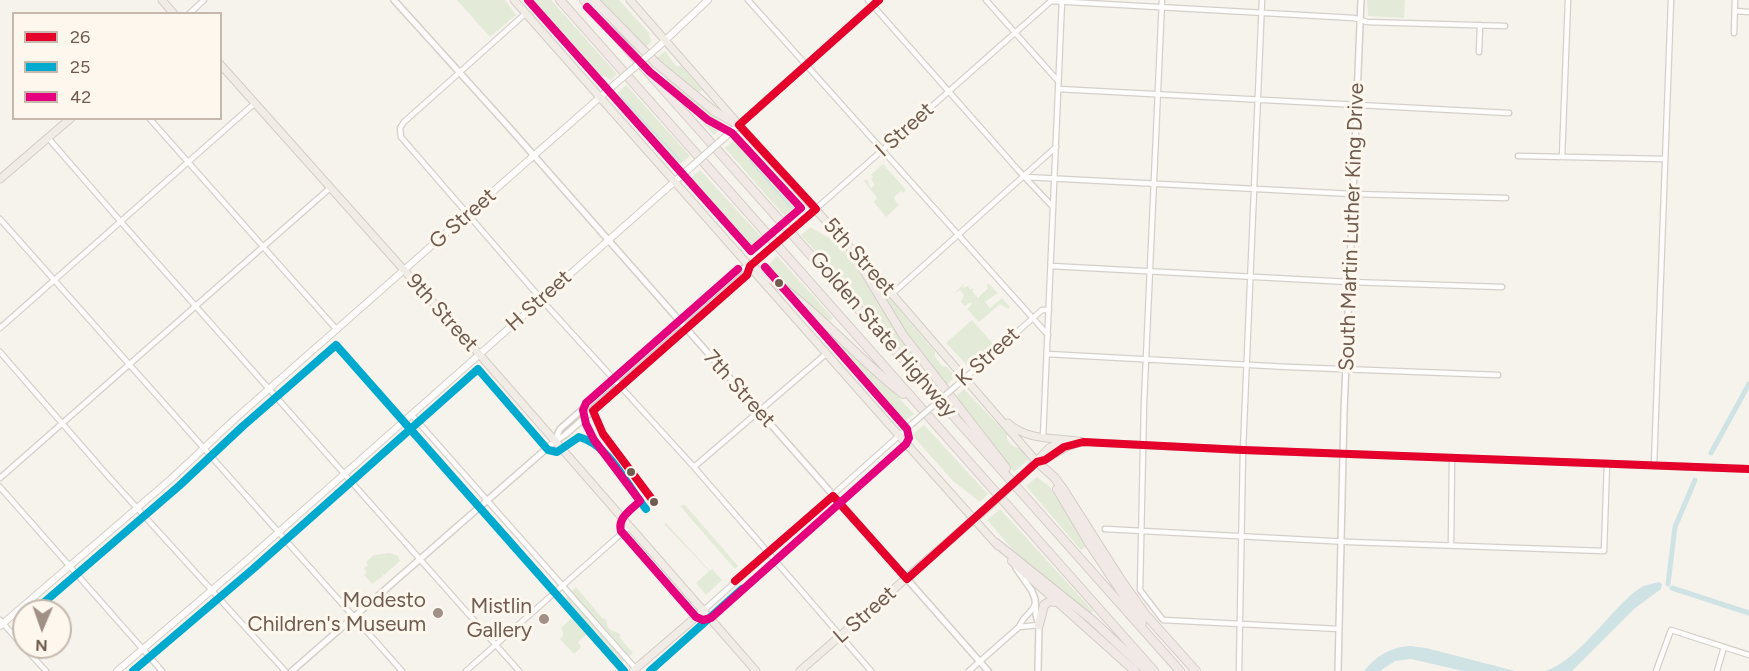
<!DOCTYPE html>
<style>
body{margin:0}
#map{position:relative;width:1749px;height:671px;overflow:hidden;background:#f6f2ec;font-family:Figtree,sans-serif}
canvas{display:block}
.legend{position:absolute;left:12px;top:12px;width:210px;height:108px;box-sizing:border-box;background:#fdf7ee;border:2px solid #c5b9ae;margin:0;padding:8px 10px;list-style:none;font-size:18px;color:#715b4f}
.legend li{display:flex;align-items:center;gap:12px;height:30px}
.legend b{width:30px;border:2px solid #c5b9ae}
.north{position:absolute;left:12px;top:599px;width:60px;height:60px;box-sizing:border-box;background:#fdf7ee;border:2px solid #c5b9ae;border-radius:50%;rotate:182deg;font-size:16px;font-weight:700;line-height:24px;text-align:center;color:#715b4f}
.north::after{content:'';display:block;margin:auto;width:21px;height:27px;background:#a09086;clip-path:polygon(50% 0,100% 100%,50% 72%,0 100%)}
</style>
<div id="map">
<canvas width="1749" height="671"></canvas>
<ul class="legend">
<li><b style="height:8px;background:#e4002b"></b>26</li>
<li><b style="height:8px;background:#00a9ce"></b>25</li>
<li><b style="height:8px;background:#e5007d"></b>42</li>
</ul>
<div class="north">N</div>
</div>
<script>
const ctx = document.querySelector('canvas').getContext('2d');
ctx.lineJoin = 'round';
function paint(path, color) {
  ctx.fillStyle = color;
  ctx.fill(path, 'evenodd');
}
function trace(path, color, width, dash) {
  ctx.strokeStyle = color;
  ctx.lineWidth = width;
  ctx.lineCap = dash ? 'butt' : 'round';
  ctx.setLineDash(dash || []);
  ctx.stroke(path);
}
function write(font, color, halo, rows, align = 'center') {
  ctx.font = font + ' Figtree,sans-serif';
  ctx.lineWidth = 6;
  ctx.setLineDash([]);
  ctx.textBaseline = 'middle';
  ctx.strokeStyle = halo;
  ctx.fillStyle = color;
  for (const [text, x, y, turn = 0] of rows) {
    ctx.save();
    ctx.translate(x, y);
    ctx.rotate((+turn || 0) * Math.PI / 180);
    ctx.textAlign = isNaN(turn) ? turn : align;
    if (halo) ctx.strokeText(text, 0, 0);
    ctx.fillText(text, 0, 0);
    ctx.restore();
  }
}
const green = new Path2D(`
 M 457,0 L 505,0 L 516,15 L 490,37 Z
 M 527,0 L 551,0 L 617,74 L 611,80 L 603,75 L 602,77 L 586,67 Z
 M 599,0 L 619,0 L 649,33 L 651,42 L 646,47 Z
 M 1367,0 L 1405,0 L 1404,18 L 1368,16 Z
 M 665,51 L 676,66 L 681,66 L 702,90 L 699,93 L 657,58 Z
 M 669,77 L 724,125 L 714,135 L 665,80 Z
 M 626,85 L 690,156 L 681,164 L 656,146 L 613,97 Z
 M 736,138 L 742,139 L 798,202 L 796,212 L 788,220 L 725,148 Z
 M 883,164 L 906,190 L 903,193 L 901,191 L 895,196 L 894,199 L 899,205 L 886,217 L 874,202 L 877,198 L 864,181 L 866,179 L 871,188 L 875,185 L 871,179 L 873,177 L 871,175 Z
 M 700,170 L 765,241 L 754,250 L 749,251 C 746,247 740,243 738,239 C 735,231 734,226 725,224 L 691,186 L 690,179 Z
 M 810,227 L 840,244 L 912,352 L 908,355 L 801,235 Z
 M 777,256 L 833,318 L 828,322 L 766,268 Z
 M 965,283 L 962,288 L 968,286 L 970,290 L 972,288 L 974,290 L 972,291 L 978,298 L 988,288 L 987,286 L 988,283 L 998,293 L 985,302 L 990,308 L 1002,298 L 1010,307 L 1008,309 L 1000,304 L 979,322 L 967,309 L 972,304 L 970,302 L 965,306 L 961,302 L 964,295 L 960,290 L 954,293 Z
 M 881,288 L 935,352 L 935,357 L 942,366 L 947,367 L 955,376 L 946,386 L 907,334 L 879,289 Z
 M 806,312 L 877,375 L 914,414 L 905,421 L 879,402 L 803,315 Z
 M 972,320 L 994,345 L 969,367 L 968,366 L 980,354 L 967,365 L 946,343 Z
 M 964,389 L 1007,434 L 1007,440 L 1014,447 L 1020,448 L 1029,459 L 1014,472 L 955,397 Z
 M 924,425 L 988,494 L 980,502 L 953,481 L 912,435 Z
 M 1037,477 L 1050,487 L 1086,547 L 1081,550 L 1026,486 Z
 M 685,505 L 738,566 L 735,569 L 680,506 Z
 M 1000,509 L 1093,611 L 1090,614 L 1021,559 L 987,520 Z
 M 666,523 L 710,571 L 712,569 L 722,580 L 706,595 L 696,583 L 709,571 L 664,524 Z
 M 390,553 L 398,556 L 400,561 L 384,575 L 381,572 L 383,576 L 372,584 L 364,575 L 367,572 L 364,568 L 368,565 L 366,562 L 374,555 Z
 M 576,587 L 603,619 L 605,618 L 609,629 L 620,634 L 620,638 L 633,653 L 621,664 L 603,645 L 601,646 L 590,634 L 587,634 L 578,642 L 581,647 L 574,654 L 560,639 L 563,636 L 563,631 L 561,628 L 574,616 L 562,602 Z`);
const water = new Path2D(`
 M 1659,582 L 1662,584 L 1661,589 L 1634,609 L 1572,671 L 1545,671 C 1577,661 1607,615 1633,593 L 1643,586 Z
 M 1410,646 L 1426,648 L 1515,671 L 1463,671 L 1411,659 L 1395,661 L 1380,671 L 1364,671 C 1376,656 1390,647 1410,646 Z`);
const stream = new Path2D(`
 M 614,99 L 621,97 L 623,99 L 681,161
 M 755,153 L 750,161 L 791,208`);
const canal = new Path2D(`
 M 1711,453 L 1749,384
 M 1668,584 L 1675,527 L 1695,480
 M 1672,588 L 1749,613`);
const minor = new Path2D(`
 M 748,0 L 1048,335
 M 868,0 L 1019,171 L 1053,207
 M 986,0 L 1058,81
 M 1162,0 L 1144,403 L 1140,590 L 1163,620 L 1339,629
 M 1735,11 L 1749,12
 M 526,13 L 404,122 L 400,128 L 401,137 L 548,307 L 694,467 L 871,671
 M 189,14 L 204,0
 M 1734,33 L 1735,0
 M 1479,52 L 1480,25
 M 1058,89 L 1509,113
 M 149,118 L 337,330
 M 49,139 L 121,222 L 519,671
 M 1518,156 L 1665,159
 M 1562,157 L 1568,0
 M 1025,177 L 1353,194 L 1506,198
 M 0,219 L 402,671
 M 801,222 L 1051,1 L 1354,18 L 1367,22 L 1505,26
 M 750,266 L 765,253
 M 1051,266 L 1349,282 L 1502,287
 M 892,294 L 1056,147
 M 0,328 L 255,103
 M 0,352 L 108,476 L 285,671
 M 1047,354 L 1288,367 L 1498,375
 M 956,386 L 1042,310 L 1049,310
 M 411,414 L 636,669
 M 1043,438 L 1062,0
 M 1654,465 L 1671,0
 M 694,467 L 827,353
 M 0,478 L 330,188
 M 0,487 L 162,671
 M 1105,529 L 1349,542 L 1604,551 L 1607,463
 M 1451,546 L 1452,457
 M 704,610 L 912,424
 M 0,620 L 24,647
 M 1019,627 L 1039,625
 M 24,647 L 46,671
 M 466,671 L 630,526
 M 969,671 L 1019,627 C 1022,617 1032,613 1035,604
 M 1239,671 L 1243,450 L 1262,0
 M 1656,671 L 1671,630 L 1749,655
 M 1717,671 L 1724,647`);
const tertiary = new Path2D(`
 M 394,0 L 507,125 L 988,671
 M 555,440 L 560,429 L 741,269 L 750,266
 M 1016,568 L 1032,591 L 1035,599 L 1036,615 L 1039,625 L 1038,671
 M 292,671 L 554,442 L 565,435 L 747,275 L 750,266
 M 1338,671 L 1344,412 L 1361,0`);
const secondary = new Path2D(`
 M 657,48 L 708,0
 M 725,137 L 879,0
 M 1083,442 L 1243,450 L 1749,469
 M 0,626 L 172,478 L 236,418 L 615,84
 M 117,671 L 246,561 L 690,168`);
const primary = new Path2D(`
 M 162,0 L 174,14
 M 514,0 L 895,431 L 998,546
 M 630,0 L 739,125 L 892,294 L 1037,462
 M 220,64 L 479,354 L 756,671
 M 0,179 L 71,118
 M 1008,423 C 1029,442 1057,437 1083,442
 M 1037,462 C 1052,458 1062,446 1078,443
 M 1026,472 L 1049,448 L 1063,441
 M 633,671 L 704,610
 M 800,671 L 989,506`);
const motorway = new Path2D(`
 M 560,0 L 1154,671
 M 584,0 C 784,223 980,449 1180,671
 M 594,0 L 657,64 L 714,111 L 739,125
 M 851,249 L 903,335 L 1006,468
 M 750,266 C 808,299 851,353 903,394
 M 1037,462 L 1054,477 L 1063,489 L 1119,577 L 1145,614 L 1196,671
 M 1057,489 L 1089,543 L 1142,623
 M 996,543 L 1092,620 L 1147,671
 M 1012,561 L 1135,671
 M 1039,625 L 1044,605 L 1050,601 L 1056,602`);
const minorBridge = new Path2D(`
 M 765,253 L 801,222
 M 912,424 L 956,386`);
const secondaryBridge = new Path2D(`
 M 615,84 L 657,48
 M 690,168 L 725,137`);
const primaryBridge = new Path2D(`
 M 989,506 L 1026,472`);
const bus1 = new Path2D(`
 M 654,502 L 603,434 L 593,411 L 747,275 L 750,266 L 816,209 L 739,125 L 879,0
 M 735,581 L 833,496 L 907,579 L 1037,462 L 1045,460 L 1064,447 L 1083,442 L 1243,450 L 1749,469`);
const bus2 = new Path2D(`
 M 34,611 L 179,486 L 243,426 L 336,345 L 624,671
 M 133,671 L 253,569 L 478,369 L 548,450 L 557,452 L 579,437 C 610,445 627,486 646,509
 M 650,671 L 742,589`);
const bus3 = new Path2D(`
 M 528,0 L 751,251 L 801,208 L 732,133 L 708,120 L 650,72 L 587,7
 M 738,269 L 586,403 L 583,410 L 586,424 L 594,440 L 640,501 C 631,510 617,518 621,531 L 696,617 L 703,620 L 711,618 L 906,444 L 909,438 L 907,429 L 765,267`);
const markers = [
 [779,283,5,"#715b4f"],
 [631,472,5,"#715b4f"],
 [654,502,5,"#715b4f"],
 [438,613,6,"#a09086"],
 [544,619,6,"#a09086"]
];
const streetNames = [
 ["I Street",905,130,-42],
 ["G Street",463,219,-41],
 ["South Martin Luther King Drive",1352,227,-88],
 ["5th Street",859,257,48],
 ["H Street",539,301,-42],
 ["9th Street",442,313,48],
 ["Golden State Highway",883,335,49],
 ["K Street",988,357,-42],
 ["7th Street",739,389,48],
 ["L Street",865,615,-41]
];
const poiNames = [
 ["Modesto",426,601],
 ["Children's Museum",426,625],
 ["Mistlin",532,607],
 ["Gallery",532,631]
];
paint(green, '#e3ebd8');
paint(water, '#d0e3e4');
trace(stream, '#d0e3e4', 1.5);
trace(canal, '#d0e3e4', 5);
trace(minor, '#d5cfca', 7);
trace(tertiary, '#d5cfca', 8);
trace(secondary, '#d4cec7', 8);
trace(primary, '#d4cdc7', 9);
trace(motorway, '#d4cdc7', 10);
trace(minor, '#fefdfc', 4.5);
trace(tertiary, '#fefdfc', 5);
trace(secondary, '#fefdfc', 6);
trace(primary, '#f1ede6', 7);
trace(motorway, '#f0e9e5', 8);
trace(minorBridge, '#d5cfca', 7, []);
trace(secondaryBridge, '#d4cec7', 8, []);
trace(primaryBridge, '#d4cdc7', 9, []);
trace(minorBridge, '#fefdfc', 4.5);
trace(secondaryBridge, '#fefdfc', 6);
trace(primaryBridge, '#f1ede6', 7);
trace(bus1, '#e4002b', 8);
trace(bus2, '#00a9ce', 8);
trace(bus3, '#e5007d', 8);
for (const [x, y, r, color] of markers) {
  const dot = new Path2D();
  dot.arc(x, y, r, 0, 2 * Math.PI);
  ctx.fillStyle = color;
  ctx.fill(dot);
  trace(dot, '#fdf7ee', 2);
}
write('21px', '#715b4f', '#fdf7ee', streetNames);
write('21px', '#715b4f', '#fdf7ee', poiNames, 'right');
</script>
